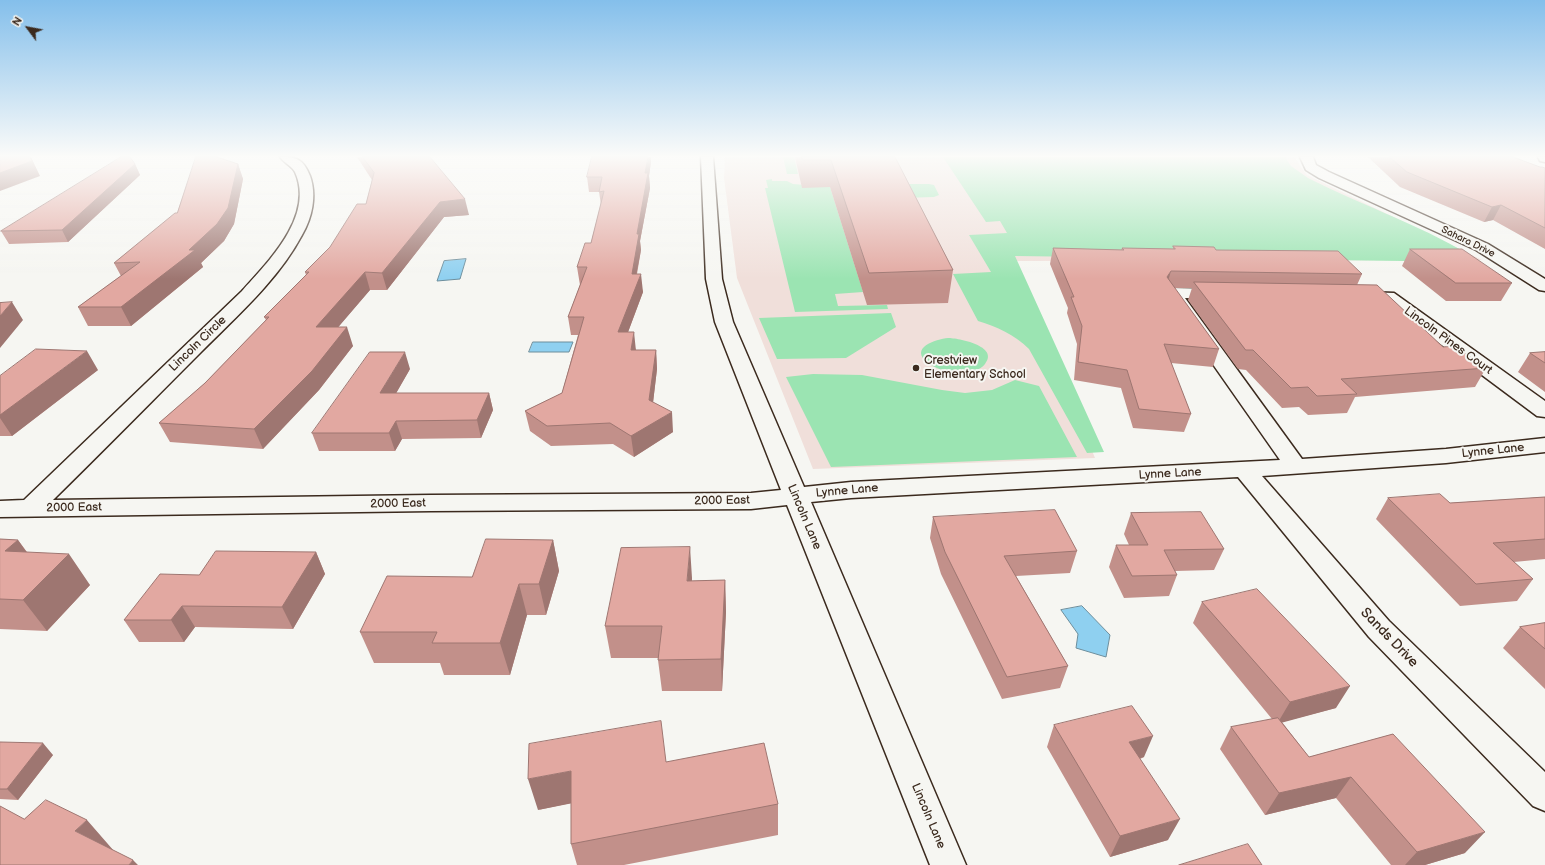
<!DOCTYPE html>
<style>
body{margin:0}
#map{position:relative;width:1545px;height:865px;overflow:hidden;background:#f6f6f2;font-family:"Balsamiq Sans",sans-serif}
canvas{display:block}
.north{position:absolute;left:8px;top:8px;width:40px;height:40px;-webkit-text-stroke:3px #f6f6f2;paint-order:stroke;rotate:302deg;font-size:11px;font-weight:700;line-height:16px;text-align:center;color:#3b2a1e}
.north::after{content:'';display:block;margin:auto;width:14px;height:18px;background:#3b2a1e;clip-path:polygon(50% 0,100% 100%,50% 72%,0 100%)}
</style>
<div id="map">
<canvas width="1545" height="865"></canvas>
<div class="north">N</div>
</div>
<script>
const ctx = document.querySelector('canvas').getContext('2d');
ctx.lineJoin = 'round';
function paint(path, color) {
  ctx.fillStyle = color;
  ctx.fill(path, 'evenodd');
}
function trace(path, color, width, dash) {
  ctx.strokeStyle = color;
  ctx.lineWidth = width;
  ctx.lineCap = dash ? 'butt' : 'round';
  ctx.setLineDash(dash || []);
  ctx.stroke(path);
}
function write(font, color, halo, rows, align = 'center') {
  ctx.font = font + ' "Balsamiq Sans",sans-serif';
  ctx.lineWidth = 4;
  ctx.setLineDash([]);
  ctx.textBaseline = 'middle';
  ctx.strokeStyle = halo;
  ctx.fillStyle = color;
  for (const [text, x, y, turn = 0] of rows) {
    ctx.save();
    ctx.translate(x, y);
    ctx.rotate((+turn || 0) * Math.PI / 180);
    ctx.textAlign = isNaN(turn) ? turn : align;
    if (halo) ctx.strokeText(text, 0, 0);
    ctx.fillText(text, 0, 0);
    ctx.restore();
  }
}
const built = new Path2D(`
 M 725,157 L 1294,157 L 1307,175 L 1482,260 L 1015,261 L 1095,458 L 813,469 L 737,278 L 724,178 Z`);
const green = new Path2D(`
 M 783,157 L 794,157 L 798,174 L 787,174 Z
 M 943,157 L 1285,157 L 1291,166 L 1308,178 C 1365,207 1427,227 1481,262 L 1015,256 L 1104,452 L 1087,453 L 1029,349 C 1014,334 997,327 978,321 L 953,274 L 991,272 L 969,235 L 1007,233 L 1000,221 L 986,222 Z
 M 772,179 L 772,181 L 787,181 L 793,184 L 830,187 L 863,292 L 835,294 L 838,306 L 887,305 L 888,309 L 795,312 L 765,188 L 768,188 L 766,180 Z
 M 894,184 L 929,184 L 934,185 L 939,195 L 934,197 L 901,198 Z
 M 891,313 L 896,327 L 846,358 L 777,359 L 759,318 Z
 M 948,338 C 958,338 1000,346 985,364 C 974,378 940,373 928,363 C 908,348 936,339 948,338 Z
 M 813,374 L 862,375 L 942,390 L 965,393 L 992,390 L 1015,380 L 1039,386 L 1077,457 L 831,467 L 786,377 Z`);
const water = new Path2D(`
 M 466,259 L 460,279 L 437,281 L 444,261 Z
 M 533,342 L 573,342 L 569,352 L 529,352 Z
 M 1082,606 L 1110,635 L 1106,657 L 1076,648 L 1078,634 L 1061,610 Z`);
const minor = new Path2D(`
 M 280,157 C 297,157 303,159 310,176 C 317,196 312,218 302,235 C 278,280 237,316 201,352 C 152,401 103,451 53,500 L 431,495 L 751,493 L 781,490 L 715,322 L 706,279 L 701,157 L 713,157 L 722,279 L 733,322 L 804,487 L 851,482 L 1280,460 L 1163,293 L 1166,289 L 1172,288 L 1220,289 L 1226,290 L 1229,294 L 1226,298 L 1220,299 L 1185,298 L 1302,459 L 1446,449 L 1545,438 L 1545,452 L 1446,463 L 1262,476 L 1389,621 L 1545,772 L 1545,811 L 1533,806 L 1369,637 L 1238,477 L 851,498 L 811,502 L 966,865 L 930,865 L 787,505 L 751,509 L 431,511 L 0,517 L 0,501 L 24,500 L 242,291 C 268,262 315,216 295,172 C 292,166 284,163 280,157 Z
 M 1300,157 L 1313,157 L 1316,165 L 1329,172 L 1488,244 L 1545,279 L 1545,291 L 1539,290 L 1476,250 L 1319,178 L 1306,170 Z
 M 1538,157 L 1545,157 L 1545,162 L 1540,161 Z
 M 1366,292 L 1394,293 L 1545,401 L 1545,417 L 1537,416 L 1384,302 L 1360,301 L 1357,297 L 1360,293 Z`);
const wall = new Path2D(`
 M 357,157 L 432,157 L 430,158 L 469,215 L 444,217 L 387,290 L 370,290 L 338,327 L 353,346 L 319,390 L 263,449 L 170,442 L 159,423 L 205,383 L 266,320 L 264,317 L 306,275 L 305,272 L 330,247 L 366,204 L 372,180 Z
 M 795,157 L 895,157 L 953,270 L 948,303 L 867,305 L 830,187 L 802,188 Z
 M 1368,157 L 1513,157 L 1540,167 L 1545,168 L 1545,249 L 1493,220 L 1484,222 L 1400,187 Z
 M 651,162 L 649,176 L 650,188 L 640,241 L 641,250 L 637,274 L 643,292 L 628,332 L 636,350 L 656,350 L 657,369 L 653,402 L 673,432 L 634,457 L 613,444 L 551,446 L 530,431 L 525,411 L 562,393 L 578,335 L 571,335 L 568,317 L 580,285 L 577,267 L 591,243 L 601,205 L 599,192 L 589,192 L 587,177 Z
 M 135,164 L 140,175 L 68,242 L 9,244 L 1,231 Z
 M 238,164 L 243,179 L 234,224 L 224,241 L 201,263 L 203,267 L 131,326 L 88,326 L 78,307 L 121,276 L 114,263 Z
 M 1173,246 L 1216,250 L 1362,274 L 1357,285 L 1443,347 L 1486,368 L 1475,387 L 1355,397 L 1347,413 L 1308,415 L 1299,407 L 1282,408 L 1246,370 L 1238,369 L 1188,300 L 1192,288 L 1174,288 L 1219,349 L 1213,367 L 1171,363 L 1191,414 L 1184,432 L 1133,428 L 1121,388 L 1074,380 L 1077,344 L 1067,313 L 1068,308 L 1050,264 L 1053,248 L 1121,250 L 1122,248 L 1173,249 Z
 M 1410,249 L 1512,283 L 1501,301 L 1446,301 L 1402,266 Z
 M 1545,352 L 1545,392 L 1518,372 L 1530,353 Z
 M 410,369 L 396,393 L 489,393 L 493,410 L 481,438 L 402,439 L 395,451 L 319,451 L 312,433 Z
 M 98,370 L 12,436 L 0,436 L 0,376 Z
 M 1545,497 L 1545,559 L 1514,562 L 1533,579 L 1517,601 L 1460,606 L 1376,519 L 1388,498 L 1450,503 Z
 M 1131,513 L 1224,549 L 1214,570 L 1175,571 L 1177,575 L 1169,596 L 1124,598 L 1109,567 L 1116,545 L 1129,545 L 1124,534 Z
 M 933,517 L 1077,551 L 1070,573 L 1016,576 L 1068,666 L 1060,688 L 1002,699 L 941,574 L 930,538 Z
 M 0,539 L 18,540 L 27,552 L 90,585 L 47,631 L 0,629 Z
 M 553,540 L 559,571 L 546,615 L 527,615 L 510,675 L 444,675 L 440,663 L 374,663 L 360,632 L 472,577 Z
 M 316,552 L 325,574 L 293,629 L 195,627 L 184,642 L 139,642 L 124,620 L 199,575 Z
 M 692,578 L 692,581 L 725,580 L 726,612 L 722,691 L 662,691 L 658,660 L 658,658 L 611,658 L 605,626 Z
 M 1202,602 L 1336,708 L 1282,722 L 1309,757 L 1393,734 L 1465,853 L 1425,865 L 1391,865 L 1336,798 L 1265,815 L 1220,749 L 1231,727 L 1272,719 L 1193,623 Z
 M 1545,623 L 1545,689 L 1503,648 L 1520,627 Z
 M 1054,725 L 1144,757 L 1140,759 L 1168,840 L 1110,857 L 1047,747 Z
 M 0,742 L 53,755 L 18,800 L 0,799 Z
 M 667,762 L 778,804 L 778,835 L 624,865 L 577,865 L 571,844 L 571,803 L 538,810 Z`);
const shadedWall = new Path2D(`
 M 30,157 L 31,157 L 40,176 L 0,191 L 0,173 Z
 M 648,157 L 651,157 L 651,162 L 649,176 L 650,188 L 640,241 L 641,250 L 633,292 L 632,274 L 645,173 Z
 M 135,164 L 140,175 L 68,242 L 62,230 Z
 M 238,164 L 243,179 L 234,224 L 224,241 L 201,263 L 203,267 L 131,326 L 121,307 L 189,250 Z
 M 465,199 L 469,215 L 444,217 L 387,290 L 382,273 L 440,202 Z
 M 1501,205 L 1493,220 L 1484,222 L 1492,207 Z
 M 1171,271 L 1166,288 L 1167,277 Z
 M 365,272 L 370,290 L 323,345 L 316,327 Z
 M 641,274 L 643,292 L 621,351 L 618,332 Z
 M 12,302 L 23,320 L 0,348 L 0,316 Z
 M 347,327 L 353,346 L 319,390 L 263,449 L 254,429 Z
 M 634,332 L 636,351 L 631,350 Z
 M 656,350 L 657,369 L 651,420 L 649,400 Z
 M 87,351 L 98,370 L 12,436 L 0,418 L 0,415 Z
 M 405,352 L 410,369 L 386,411 L 380,393 Z
 M 489,393 L 493,410 L 481,438 L 477,420 Z
 M 672,412 L 673,432 L 634,457 L 631,436 Z
 M 396,421 L 402,439 L 395,451 L 389,433 Z
 M 18,540 L 40,571 L 5,551 Z
 M 553,540 L 559,571 L 546,615 L 539,584 Z
 M 690,547 L 692,578 L 689,612 L 687,581 Z
 M 316,552 L 325,574 L 293,629 L 282,607 Z
 M 69,554 L 90,585 L 47,631 L 23,600 Z
 M 725,580 L 726,612 L 722,691 L 721,659 Z
 M 519,584 L 527,615 L 510,675 L 500,643 Z
 M 182,606 L 195,627 L 184,642 L 171,620 Z
 M 1350,686 L 1336,708 L 1277,724 L 1290,702 Z
 M 1153,736 L 1144,757 L 1120,764 L 1129,742 Z
 M 43,743 L 53,755 L 18,800 L 7,789 Z
 M 571,771 L 578,802 L 538,810 L 528,779 Z
 M 1351,777 L 1336,798 L 1265,815 L 1279,793 Z
 M 1180,819 L 1168,840 L 1110,857 L 1120,836 Z
 M 87,820 L 114,851 L 75,831 Z
 M 1485,832 L 1465,853 L 1425,865 L 1405,865 L 1417,852 Z
 M 133,860 L 138,865 L 129,865 Z`);
const building = new Path2D(`
 M 0,157 L 30,157 L 32,161 L 0,173 Z
 M 121,157 L 130,157 L 135,164 L 62,230 L 1,231 Z
 M 196,157 L 217,157 L 238,164 L 228,208 L 217,224 L 189,250 L 195,250 L 121,307 L 78,307 L 140,262 L 114,263 L 175,213 L 177,213 Z
 M 363,157 L 430,157 L 465,199 L 440,202 L 382,273 L 365,272 L 316,327 L 347,327 L 312,371 L 254,429 L 159,423 L 205,383 L 269,317 L 264,317 L 309,272 L 305,272 L 330,247 L 357,204 L 366,204 L 374,173 Z
 M 592,157 L 648,157 L 645,173 L 648,173 L 637,234 L 639,234 L 632,274 L 641,274 L 618,332 L 634,332 L 631,350 L 656,350 L 649,400 L 672,412 L 631,436 L 610,423 L 547,426 L 525,411 L 562,393 L 584,317 L 568,317 L 587,267 L 577,267 L 585,243 L 591,243 L 604,191 L 599,192 L 602,177 L 587,177 Z
 M 802,157 L 895,157 L 953,270 L 869,273 L 831,160 L 803,160 Z
 M 1390,157 L 1513,157 L 1540,167 L 1542,167 L 1545,168 L 1545,228 L 1501,205 L 1492,207 L 1407,172 Z
 M 1173,246 L 1214,247 L 1216,250 L 1338,251 L 1362,274 L 1171,271 L 1167,277 L 1219,349 L 1164,344 L 1191,414 L 1139,409 L 1127,370 L 1078,362 L 1082,326 L 1071,297 L 1074,297 L 1053,248 L 1124,250 L 1122,248 L 1175,249 Z
 M 1410,249 L 1462,249 L 1512,283 L 1456,283 Z
 M 1194,282 L 1377,285 L 1443,347 L 1454,346 L 1486,368 L 1341,379 L 1357,394 L 1317,396 L 1308,387 L 1291,388 L 1253,350 L 1246,350 Z
 M 12,302 L 0,316 L 0,303 Z
 M 36,349 L 87,351 L 0,415 L 0,376 Z
 M 370,352 L 405,352 L 380,393 L 489,393 L 477,420 L 396,421 L 389,433 L 312,433 Z
 M 1545,352 L 1545,363 L 1530,353 Z
 M 1440,494 L 1450,503 L 1545,497 L 1545,539 L 1493,543 L 1533,579 L 1476,584 L 1388,498 Z
 M 1055,510 L 1077,551 L 1004,556 L 1068,666 L 1007,677 L 945,552 L 933,517 Z
 M 1201,512 L 1224,549 L 1164,550 L 1177,575 L 1132,576 L 1116,545 L 1148,545 L 1131,513 Z
 M 0,539 L 18,540 L 5,551 L 69,554 L 23,600 L 0,599 Z
 M 486,539 L 553,540 L 539,584 L 519,584 L 500,643 L 432,643 L 437,632 L 360,632 L 387,576 L 472,577 Z
 M 690,547 L 687,581 L 725,580 L 721,659 L 658,660 L 662,626 L 605,626 L 621,548 Z
 M 216,551 L 316,552 L 282,607 L 182,606 L 171,620 L 124,620 L 160,574 L 199,575 Z
 M 1257,589 L 1350,686 L 1290,702 L 1202,602 Z
 M 1545,623 L 1545,649 L 1520,627 Z
 M 1132,706 L 1153,736 L 1129,742 L 1180,819 L 1120,836 L 1054,725 Z
 M 1278,718 L 1309,757 L 1393,734 L 1485,832 L 1417,852 L 1351,777 L 1279,793 L 1231,727 Z
 M 661,721 L 666,762 L 764,743 L 778,804 L 571,844 L 571,771 L 528,779 L 529,744 Z
 M 0,742 L 43,743 L 7,789 L 0,789 Z
 M 46,800 L 87,820 L 75,831 L 133,860 L 129,865 L 0,865 L 0,806 L 24,819 Z
 M 1248,844 L 1262,865 L 1179,865 Z`);
const markers = [
 [916,368,4,"#3b2a1e"]
];
const farStreetnames = [
 ["Sahara Drive",1468,242,26]
];
const streetNames = [
 ["Lincoln Pines Court",1448,341,36],
 ["Lincoln Circle",198,344,-44],
 ["Lynne Lane",1493,451,-6],
 ["Lynne Lane",1170,474,-3],
 ["Lynne Lane",847,491,-5],
 ["2000 East",722,501,-1],
 ["2000 East",398,504,-1],
 ["2000 East",74,508,-1],
 ["Lincoln Lane",804,517,67],
 ["Lincoln Lane",928,816,67]
];
const poiNames = [
 ["Crestview",924,361],
 ["Elementary School",924,375]
];
const nearStreetnames = [
 ["Sands Drive",1389,638,46]
];
paint(built, '#f0dfda');
paint(green, '#9be4b2');
paint(water, '#8fd0f0');
trace(water, '#6d8e9c', 1);
trace(minor, '#3b2a1e', 3);
paint(minor, '#f6f6f2');
paint(wall, '#c2908a');
paint(shadedWall, '#9e7671');
paint(building, '#e2a8a1');
trace(building, '#9e7671', 1);
const sky = ctx.createLinearGradient(0, 0, 0, 279);
sky.addColorStop(0, '#84bfeb');
sky.addColorStop(0.56, '#fbfbf9');
sky.addColorStop(1, '#fbfbf900');
ctx.fillStyle = sky;
ctx.fillRect(0, 0, 1545, 279);
for (const [x, y, r, color] of markers) {
  const dot = new Path2D();
  dot.arc(x, y, r, 0, 2 * Math.PI);
  ctx.fillStyle = color;
  ctx.fill(dot);
  trace(dot, '#f6f6f2', 1.5);
}
write('10px', '#3b2a1e', '#f6f6f2', farStreetnames);
write('12px', '#3b2a1e', '#f6f6f2', streetNames);
write('12px', '#3b2a1e', '#f6f6f2', poiNames, 'left');
write('14px', '#3b2a1e', '#f6f6f2', nearStreetnames);
</script>
